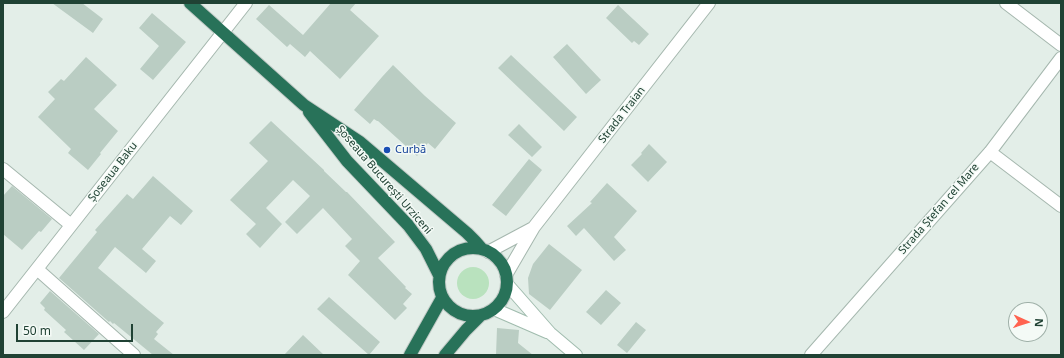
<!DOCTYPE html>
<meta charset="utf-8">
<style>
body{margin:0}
#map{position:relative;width:1064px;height:358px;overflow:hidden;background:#e3eee8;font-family:"Noto Sans",sans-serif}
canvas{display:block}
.frame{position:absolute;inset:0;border:4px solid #204234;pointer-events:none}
.north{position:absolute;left:1008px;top:302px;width:40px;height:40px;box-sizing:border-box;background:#f4faf6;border:1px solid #9fb0a8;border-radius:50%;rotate:93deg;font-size:11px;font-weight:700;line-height:16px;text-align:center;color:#204234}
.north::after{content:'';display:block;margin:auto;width:14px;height:18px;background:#ff6350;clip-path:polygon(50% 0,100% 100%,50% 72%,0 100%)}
.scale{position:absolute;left:16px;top:324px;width:117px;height:18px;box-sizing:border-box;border:2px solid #204234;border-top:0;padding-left:5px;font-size:12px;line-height:14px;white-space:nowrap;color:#204234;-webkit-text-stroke:3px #f4faf6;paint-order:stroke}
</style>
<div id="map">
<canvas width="1064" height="358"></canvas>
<div class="frame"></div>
<div class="north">N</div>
<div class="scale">50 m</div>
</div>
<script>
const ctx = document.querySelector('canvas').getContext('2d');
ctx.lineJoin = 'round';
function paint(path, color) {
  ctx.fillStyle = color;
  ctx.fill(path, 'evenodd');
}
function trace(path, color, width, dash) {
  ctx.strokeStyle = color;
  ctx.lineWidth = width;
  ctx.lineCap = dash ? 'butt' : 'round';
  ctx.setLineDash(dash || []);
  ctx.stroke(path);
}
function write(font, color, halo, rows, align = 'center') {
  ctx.font = font + ' "Noto Sans",sans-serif';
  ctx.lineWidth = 3;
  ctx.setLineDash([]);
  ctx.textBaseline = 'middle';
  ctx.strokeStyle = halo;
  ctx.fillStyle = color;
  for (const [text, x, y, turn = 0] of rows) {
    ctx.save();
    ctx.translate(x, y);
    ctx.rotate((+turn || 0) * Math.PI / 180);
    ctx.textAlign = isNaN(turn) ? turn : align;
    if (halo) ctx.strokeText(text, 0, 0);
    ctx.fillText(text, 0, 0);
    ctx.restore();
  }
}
const green = new Path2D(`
 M457 283a16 16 0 1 1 32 0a16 16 0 1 1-32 0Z`);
const building = new Path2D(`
 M 52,3 L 82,3 L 103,19 L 93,33 Z
 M 331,3 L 356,3 L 350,10 L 379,36 L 340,79 L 310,51 L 305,57 L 290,44 L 287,47 L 256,19 L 269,5 L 303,35 Z
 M 618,5 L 649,34 L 639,45 L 634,41 L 632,43 L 606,18 Z
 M 152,13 L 186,42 L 153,80 L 140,69 L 159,46 L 139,28 Z
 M 567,44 L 601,80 L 586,94 L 553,57 Z
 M 511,55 L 577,117 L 564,131 L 498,68 Z
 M 86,57 L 117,85 L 94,109 L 118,131 L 100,153 L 101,154 L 88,170 L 68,153 L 71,149 L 38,117 L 55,99 L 48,92 L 61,79 L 64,81 Z
 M 393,65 L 425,96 L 456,123 L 435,149 L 428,143 L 417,156 L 378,121 L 377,121 L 374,119 L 370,124 L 354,110 L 382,77 Z
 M 271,121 L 324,170 L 324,171 L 346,192 L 347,192 L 395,242 L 378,258 L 406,287 L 405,288 L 412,294 L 403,304 L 407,308 L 395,320 L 348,275 L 360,261 L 345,246 L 352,239 L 323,208 L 297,234 L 285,222 L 310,196 L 293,180 L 266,208 L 282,224 L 260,248 L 246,234 L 256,224 L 230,200 L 268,161 L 249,143 Z
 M 519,124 L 542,147 L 532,157 L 508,135 Z
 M 649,144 L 667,162 L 648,182 L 631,165 L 642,154 L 641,153 Z
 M 529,159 L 542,170 L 506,216 L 492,205 Z
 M 153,176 L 193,211 L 181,225 L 170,216 L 142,249 L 156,261 L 146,273 L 115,247 L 98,268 L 148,310 L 164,323 L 156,332 L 158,334 L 154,339 L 174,355 L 153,355 L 114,323 L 113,324 L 110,321 L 109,322 L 59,278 L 97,232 L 95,230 L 127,194 L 133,199 Z
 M 607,183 L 637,211 L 614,237 L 626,250 L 614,261 L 584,228 L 576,236 L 567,226 L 592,203 L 590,202 Z
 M 12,186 L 52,219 L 41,232 L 39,231 L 22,250 L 3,234 L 3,196 Z
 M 549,244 L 582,270 L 550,310 L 529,294 L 528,278 L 533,264 Z
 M 606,290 L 621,303 L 601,325 L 586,312 Z
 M 50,291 L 99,334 L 84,350 L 64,332 L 66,330 L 44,310 L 45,308 L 40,303 Z
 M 329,297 L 380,342 L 369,355 L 317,309 Z
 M 636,322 L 646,330 L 627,353 L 617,345 Z
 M 497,328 L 519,330 L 518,343 L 533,355 L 496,355 Z
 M 303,335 L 324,355 L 284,355 Z`);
const street = new Path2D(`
 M 1006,3 L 1061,45
 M 990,152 L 1061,206
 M 3,169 L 71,225
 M 488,252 L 533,228
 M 37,269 L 134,355
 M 506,275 L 534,227 L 709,3
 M 3,312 L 246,3
 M 811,355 L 990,152 L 1061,58`);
const secondary = new Path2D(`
 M 507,284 L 550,333 L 576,355
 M 494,309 L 547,332`);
const highway = new Path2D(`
 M 190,3 L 304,105 L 360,142 L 467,233 L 475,241 L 482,249
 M 309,112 L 347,161 L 408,225 L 426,249 L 439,275
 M439 282a34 34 0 1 1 68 0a34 34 0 1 1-68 0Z
 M 410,355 L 442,298
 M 445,355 L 466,330 L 480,316`);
const markers = [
 [387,150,4,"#1a4fb4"]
];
const streetNames = [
 ["Strada Traian",622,115,-52],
 ["Șoseaua Baku",113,172,-52],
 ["Șoseaua București Urziceni",384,180,49],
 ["Strada Ștefan cel Mare",939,209,-49]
];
const transitNames = [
 ["Curbă",395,150]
];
paint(green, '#b9e2be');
paint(building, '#bacdc3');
trace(street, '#a5b7ae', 14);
trace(secondary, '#a0bcae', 14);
trace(highway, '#c1cac6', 14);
trace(street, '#fff', 12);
trace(secondary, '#fff', 12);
trace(highway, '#287259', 12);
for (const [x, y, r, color] of markers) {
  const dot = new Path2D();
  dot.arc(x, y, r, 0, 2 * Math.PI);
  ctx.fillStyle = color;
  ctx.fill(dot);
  trace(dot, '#f4faf6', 1.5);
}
write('11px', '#204234', '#f4faf6', streetNames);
write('11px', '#164399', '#f4faf6', transitNames, 'left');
</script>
